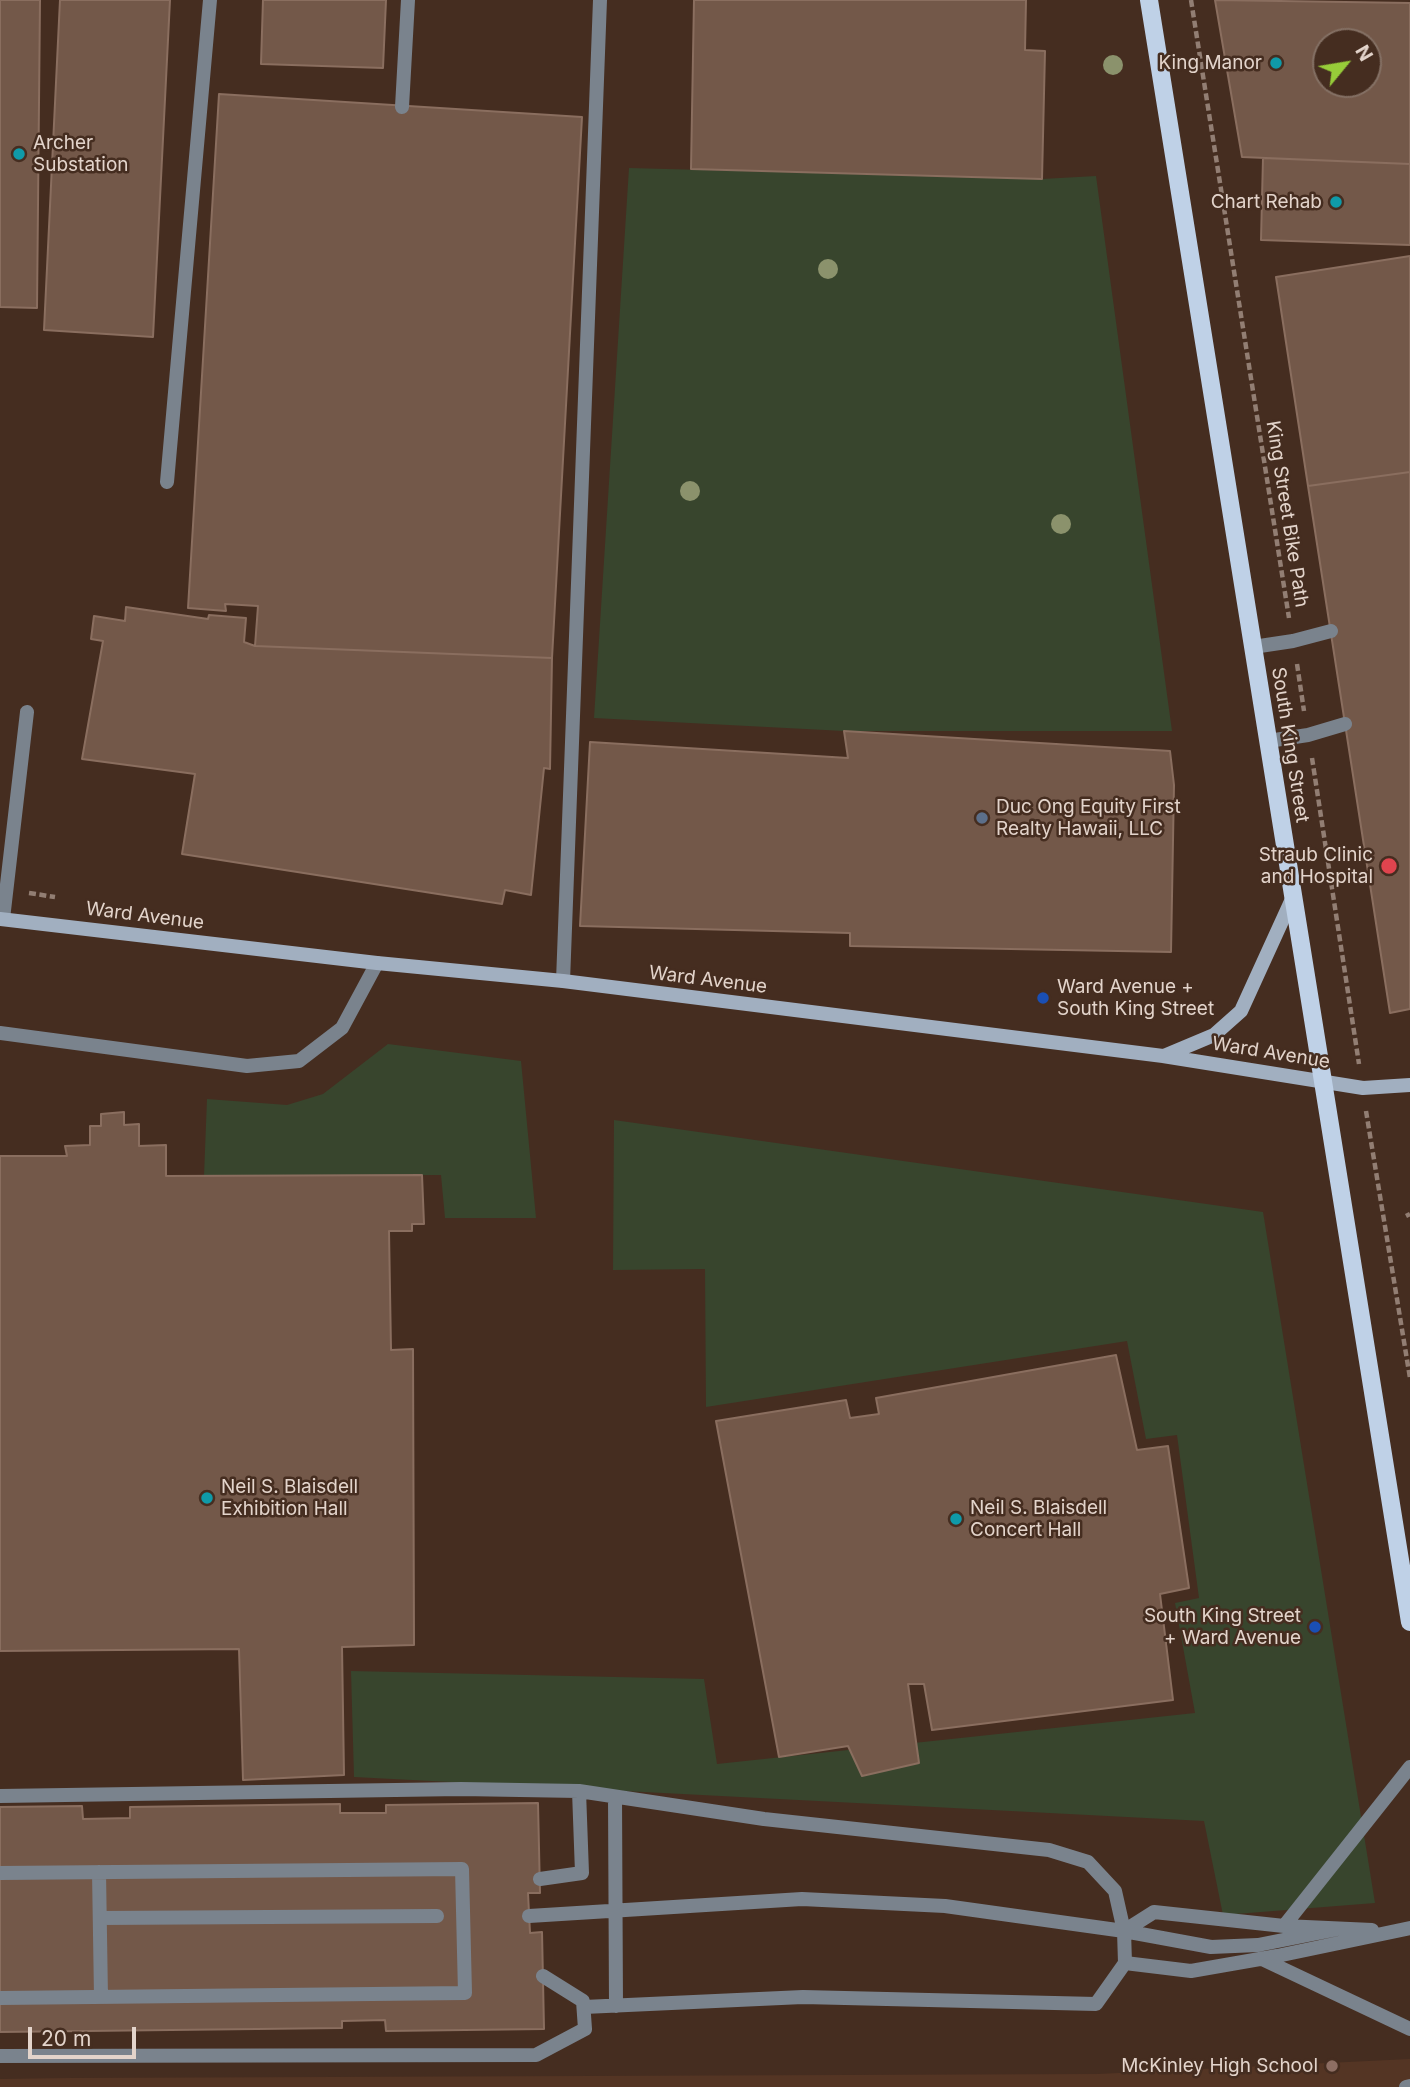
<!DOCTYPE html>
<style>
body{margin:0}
#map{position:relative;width:1410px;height:2087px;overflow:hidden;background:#452d20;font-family:Inter,sans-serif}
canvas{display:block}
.north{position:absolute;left:1312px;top:28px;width:70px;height:70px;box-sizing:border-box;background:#452d20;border:2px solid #847064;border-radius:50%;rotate:60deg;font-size:19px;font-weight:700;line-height:28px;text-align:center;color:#e3d4cb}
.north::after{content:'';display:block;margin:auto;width:24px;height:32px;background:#97cc39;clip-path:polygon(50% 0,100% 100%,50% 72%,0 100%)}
.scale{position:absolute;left:28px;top:2027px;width:108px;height:32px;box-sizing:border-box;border:4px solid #e3d4cb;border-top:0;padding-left:9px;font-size:21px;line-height:24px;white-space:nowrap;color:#e3d4cb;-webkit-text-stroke:5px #452d20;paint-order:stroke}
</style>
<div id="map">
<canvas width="1410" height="2087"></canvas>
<div class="north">N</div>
<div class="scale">20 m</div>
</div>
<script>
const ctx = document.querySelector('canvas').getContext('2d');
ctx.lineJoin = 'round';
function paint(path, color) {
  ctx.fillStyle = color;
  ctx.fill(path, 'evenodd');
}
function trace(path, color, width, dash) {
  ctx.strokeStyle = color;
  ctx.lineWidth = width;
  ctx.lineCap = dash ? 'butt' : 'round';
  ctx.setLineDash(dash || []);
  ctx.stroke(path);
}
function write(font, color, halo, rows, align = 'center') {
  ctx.font = font + ' Inter,sans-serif';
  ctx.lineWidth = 5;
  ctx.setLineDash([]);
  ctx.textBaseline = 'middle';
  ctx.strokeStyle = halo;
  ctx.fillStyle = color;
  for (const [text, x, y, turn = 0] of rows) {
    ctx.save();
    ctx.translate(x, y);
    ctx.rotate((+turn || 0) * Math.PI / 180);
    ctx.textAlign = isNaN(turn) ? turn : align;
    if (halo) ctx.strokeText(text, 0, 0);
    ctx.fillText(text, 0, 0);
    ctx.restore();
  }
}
const built = new Path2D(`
 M 1410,2059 L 1410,2087 L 0,2087 L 0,2079 L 70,2078 L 1098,2074 Z`);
const green = new Path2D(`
 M 629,168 L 1042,179 L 1096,176 L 1172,731 L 844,731 L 594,718 Z
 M 388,1044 L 521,1061 L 536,1218 L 445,1218 L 441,1175 L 204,1176 L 207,1099 L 287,1105 L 323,1094 Z
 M 614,1120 L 1263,1212 L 1375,1903 L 1223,1915 L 1204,1821 L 354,1777 L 351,1671 L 704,1679 L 717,1764 L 1195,1713 L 1175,1603 L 1199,1598 L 1177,1435 L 1146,1439 L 1127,1341 L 706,1407 L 705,1269 L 613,1270 Z`);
const building = new Path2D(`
 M 0,0 L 40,0 L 37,308 L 0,307 Z
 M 60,0 L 170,0 L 153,337 L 44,330 Z
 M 263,0 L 386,0 L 383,68 L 261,64 Z
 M 694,0 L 1026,0 L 1025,50 L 1045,51 L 1042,179 L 691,169 Z
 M 1215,0 L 1410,3 L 1410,164 L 1242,157 ZM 1326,42 L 1368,42 L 1368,84 L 1326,84 Z
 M 219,94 L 582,117 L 552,658 L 255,646 L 258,606 L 225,604 L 226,611 L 188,608 Z
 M 1263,158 L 1410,164 L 1410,245 L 1261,240 Z
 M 1410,256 L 1410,472 L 1308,486 L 1276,277 Z
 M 1410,472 L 1410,1009 L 1390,1013 L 1308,486 Z
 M 126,607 L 208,619 L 209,615 L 246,618 L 244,642 L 255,646 L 552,658 L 550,769 L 544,768 L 531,895 L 505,890 L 502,904 L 182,854 L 195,774 L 82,759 L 103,641 L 91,639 L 94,616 L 125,621 Z
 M 844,731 L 1170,751 L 1174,785 L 1171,952 L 850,946 L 850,933 L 580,926 L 590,742 L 848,758 Z
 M 124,1112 L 124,1125 L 139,1124 L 139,1146 L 166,1145 L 166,1176 L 422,1175 L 424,1224 L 412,1224 L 412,1231 L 389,1231 L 391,1350 L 413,1349 L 414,1645 L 342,1647 L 344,1775 L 243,1780 L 239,1649 L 0,1651 L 0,1156 L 67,1156 L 65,1146 L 90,1145 L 90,1126 L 101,1126 L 101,1114 Z
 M 1116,1355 L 1137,1450 L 1168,1446 L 1189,1588 L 1160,1594 L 1173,1700 L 932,1730 L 924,1684 L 908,1684 L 919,1763 L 862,1776 L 848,1746 L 779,1757 L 716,1421 L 846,1400 L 850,1418 L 879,1414 L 876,1398 Z
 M 538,1803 L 540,1893 L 528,1893 L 530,1933 L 542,1932 L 544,2029 L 386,2031 L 385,2020 L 342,2021 L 342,2028 L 0,2032 L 0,1807 L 82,1806 L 83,1819 L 130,1818 L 130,1807 L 340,1804 L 340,1813 L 386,1813 L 386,1805 Z`);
const path = new Path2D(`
 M 1191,0 L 1289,618
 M 1297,664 L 1304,711
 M 1312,758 L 1359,1064
 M 29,893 L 55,897
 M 1366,1111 L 1410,1378
 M 1406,1216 L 1410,1214`);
const lane = new Path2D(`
 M 402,107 L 408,0
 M 167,482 L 210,0
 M 1253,647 L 1293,641 L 1331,631
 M 1268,741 L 1308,735 L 1345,724
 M 3,919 L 27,712
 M 0,1033 L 247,1066 L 299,1061 L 342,1028 L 377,963
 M 579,1791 L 764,1819 L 1049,1850 L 1088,1862 L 1115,1891 L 1124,1931 L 1125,1963 L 1096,2004 L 803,1997 L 584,2007
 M 0,1796 L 461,1789 L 579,1791 L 582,1873 L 540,1879
 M 615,1797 L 616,2006
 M 99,1872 L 101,1997
 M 0,1873 L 462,1869 L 465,1993 L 0,1998
 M 529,1916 L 802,1899 L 945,1906 L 1124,1931 L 1211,1947 L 1258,1945 L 1338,1929
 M 100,1918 L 437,1916
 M 1284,1926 L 1410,1767
 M 1124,1931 L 1154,1912 L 1284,1926 L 1372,1930
 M 1262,1959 L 1410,2029
 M 1125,1963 L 1191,1971 L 1277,1956 L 1410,1928
 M 0,2056 L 536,2055 L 585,2029 L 583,2001 L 543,1976
 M 1406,2087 L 1410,2086`);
const street = new Path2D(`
 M 563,981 L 600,0`);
const secondary = new Path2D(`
 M 0,919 L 377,963 L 563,981 L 1163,1056 L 1363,1088 L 1410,1085
 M 1164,1056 L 1214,1035 L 1241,1011 L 1293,897`);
const primary = new Path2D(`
 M 1149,0 L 1410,1622`);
const trees = [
 [1113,65],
 [828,269],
 [690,491],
 [1061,524]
];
const markers = [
 [1276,63,7,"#0f9aa8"],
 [19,154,7,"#0f9aa8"],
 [1336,202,7,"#0f9aa8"],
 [982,818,7,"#5c6f8a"],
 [1389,866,9,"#e0444e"],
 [1043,998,7,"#1a4fb4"],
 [207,1498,7,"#0f9aa8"],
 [956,1519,7,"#0f9aa8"],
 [1315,1627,7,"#1a4fb4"],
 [1332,2066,7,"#8d6e63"]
];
const poiNames = [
 ["King Manor",1262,63],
 ["Archer",33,143,"left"],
 ["Substation",33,165,"left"],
 ["Chart Rehab",1322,202],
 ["Duc Ong Equity First",996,807,"left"],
 ["Realty Hawaii, LLC",996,829,"left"],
 ["Straub Clinic",1373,855],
 ["and Hospital",1373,877],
 ["Ward Avenue +",1057,987,"left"],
 ["South King Street",1057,1009,"left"],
 ["Neil S. Blaisdell",221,1487,"left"],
 ["Exhibition Hall",221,1509,"left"],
 ["Neil S. Blaisdell",970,1508,"left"],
 ["Concert Hall",970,1530,"left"],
 ["South King Street",1301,1616],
 ["+ Ward Avenue",1301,1638],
 ["McKinley High School",1318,2066]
];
const streetNames = [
 ["King Street Bike Path",1287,514,81],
 ["South King Street",1290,745,81],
 ["Ward Avenue",145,916,7],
 ["Ward Avenue",708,980,7],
 ["Ward Avenue",1271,1053,9]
];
paint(built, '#543524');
paint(green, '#38452d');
paint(building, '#735849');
trace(building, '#8a6e5f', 2);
trace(path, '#927e73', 4.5, [7, 3.5]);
trace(lane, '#7a838d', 14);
trace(street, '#7a838d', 14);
trace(secondary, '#a1afc0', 14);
trace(primary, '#bfd1e7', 18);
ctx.fillStyle = '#8b926c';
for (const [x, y] of trees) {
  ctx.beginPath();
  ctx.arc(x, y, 10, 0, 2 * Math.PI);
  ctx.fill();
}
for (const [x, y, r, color] of markers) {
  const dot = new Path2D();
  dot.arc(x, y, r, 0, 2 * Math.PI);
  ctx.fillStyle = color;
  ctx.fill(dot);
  trace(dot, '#452d20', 2.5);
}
write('19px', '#e3d4cb', '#452d20', poiNames, 'right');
write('19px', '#e3d4cb', '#452d20', streetNames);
</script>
